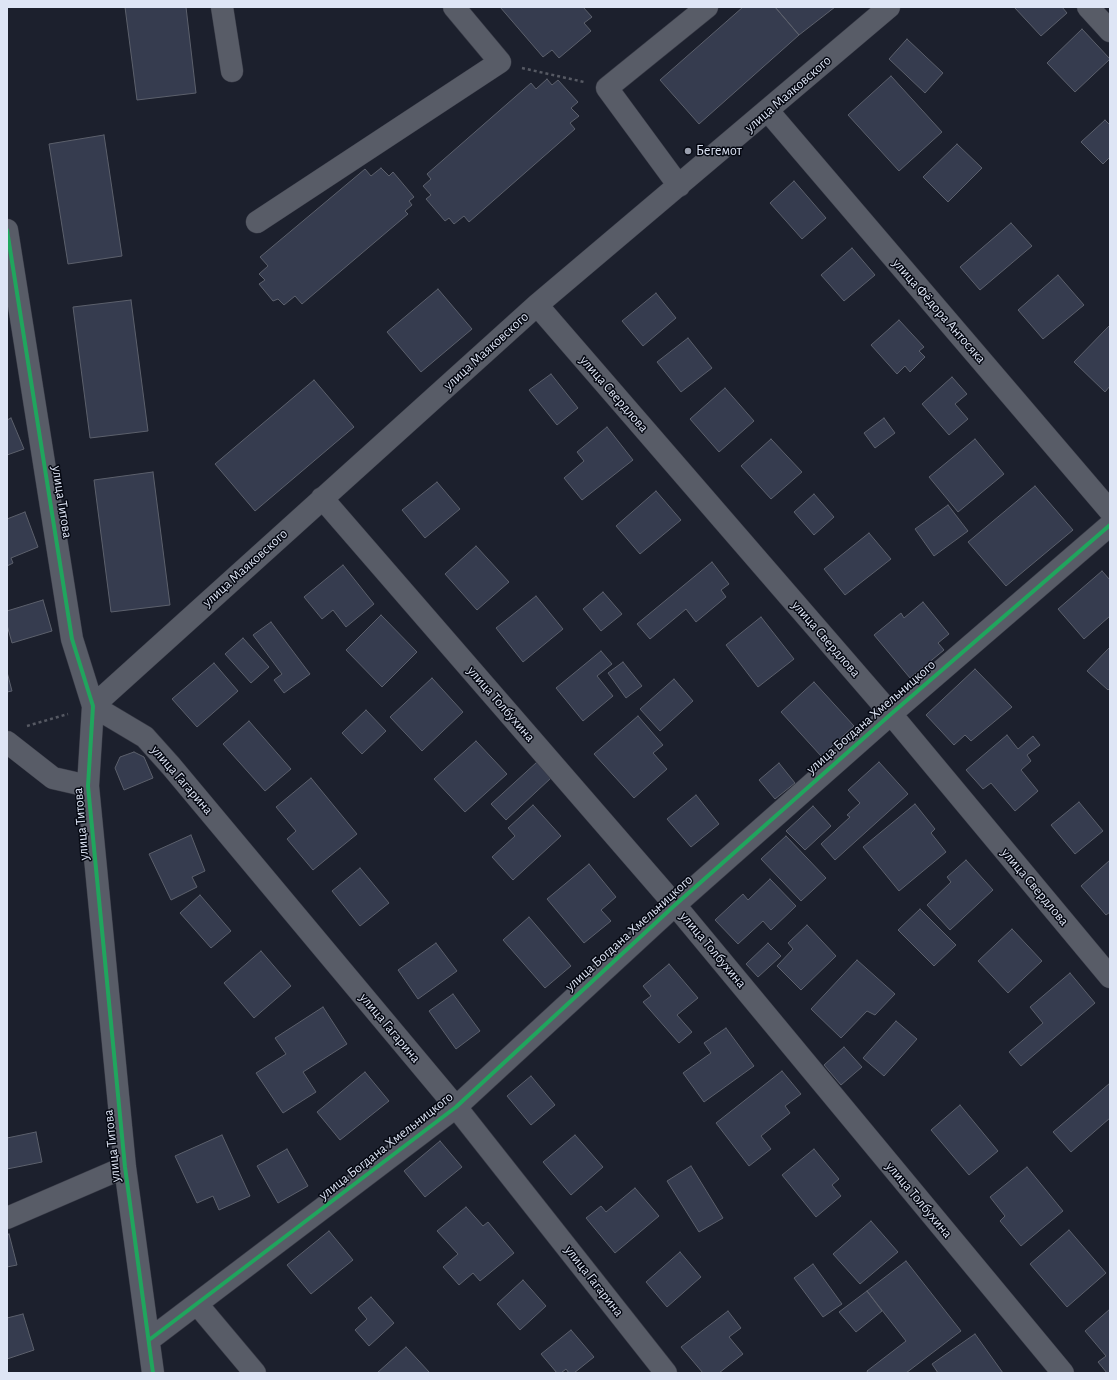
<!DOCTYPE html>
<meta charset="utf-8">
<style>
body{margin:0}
#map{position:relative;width:1117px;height:1380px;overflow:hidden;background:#1c202d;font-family:"Alegreya Sans",sans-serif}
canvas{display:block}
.frame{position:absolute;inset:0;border:8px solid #dee5f5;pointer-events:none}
</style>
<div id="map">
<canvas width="1117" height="1380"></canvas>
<div class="frame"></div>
</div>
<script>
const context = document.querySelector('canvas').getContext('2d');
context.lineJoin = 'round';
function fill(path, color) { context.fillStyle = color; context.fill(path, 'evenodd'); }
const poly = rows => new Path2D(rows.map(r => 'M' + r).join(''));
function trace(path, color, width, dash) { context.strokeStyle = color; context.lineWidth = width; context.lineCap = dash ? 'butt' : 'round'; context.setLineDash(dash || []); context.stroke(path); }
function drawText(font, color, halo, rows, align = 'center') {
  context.font = font + ' "Alegreya Sans",sans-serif'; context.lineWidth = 3; context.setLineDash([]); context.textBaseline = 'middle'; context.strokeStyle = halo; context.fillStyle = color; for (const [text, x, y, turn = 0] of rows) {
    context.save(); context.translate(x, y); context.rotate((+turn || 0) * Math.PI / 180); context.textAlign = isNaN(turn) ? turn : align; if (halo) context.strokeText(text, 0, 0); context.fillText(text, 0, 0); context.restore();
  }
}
const building = poly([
 [125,7,186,7,196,93,137,100,125,7],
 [500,7,583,7,592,17,584,23,591,31,559,58,552,50,543,57,500,7],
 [743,7,775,7,799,35,699,124,660,80,743,7],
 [775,7,835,7,799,35,775,7],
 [1014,7,1062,7,1067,13,1041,36,1014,7],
 [1082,29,1110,59,1075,92,1047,63,1082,29],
 [907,39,943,73,925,93,889,59,907,39],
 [891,76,942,132,899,171,848,115,891,76],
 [547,79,552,85,558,80,578,102,571,108,579,116,570,123,575,129,469,222,464,216,454,224,449,218,445,221,426,199,431,195,423,186,431,179,427,174,531,83,536,89,547,79],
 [1105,120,1110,125,1110,157,1103,164,1081,142,1105,120],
 [104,135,122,256,68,264,49,144,104,135],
 [957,144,982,168,948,202,923,177,957,144],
 [381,168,389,176,393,172,414,197,409,201,412,205,405,211,408,214,302,304,295,296,284,305,278,299,273,301,259,284,265,280,259,274,268,266,260,257,365,169,371,176,381,168],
 [794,181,826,218,802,239,770,203,794,181],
 [1011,223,1032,246,980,290,960,267,1011,223],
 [852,248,875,275,844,301,821,275,852,248],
 [1058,275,1084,305,1043,339,1018,310,1058,275],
 [438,289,472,329,421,372,387,332,438,289],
 [656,293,676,318,643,346,622,321,656,293],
 [131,300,148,431,90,438,73,307,131,300],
 [899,320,924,347,919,351,925,357,910,372,905,366,897,374,871,345,899,320],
 [1110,325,1110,386,1105,392,1074,362,1110,325],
 [688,338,712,368,681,392,657,362,688,338],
 [551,374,578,408,557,425,529,390,551,374],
 [952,377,967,394,955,404,968,419,949,435,922,404,952,377],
 [314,380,354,427,255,511,215,464,314,380],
 [725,388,754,421,719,452,690,419,725,388],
 [11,418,24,449,7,455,7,420,11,418],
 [884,418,895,433,875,448,864,433,884,418],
 [607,427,633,460,582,500,564,478,584,461,577,452,607,427],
 [771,439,802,472,771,499,741,466,771,439],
 [975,439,1004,474,958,512,929,477,975,439],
 [153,472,170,605,111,612,94,480,153,472],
 [437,482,460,509,425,538,402,510,437,482],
 [1035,486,1073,530,1006,586,968,542,1035,486],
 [656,491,681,520,640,554,616,526,656,491],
 [814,494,834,517,814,535,794,512,814,494],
 [948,505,968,531,934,556,915,529,948,505],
 [25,512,38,547,11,558,13,563,7,566,7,519,25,512],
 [869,533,891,559,845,595,824,569,869,533],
 [476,546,509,582,477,610,445,574,476,546],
 [712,562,729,584,721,590,726,597,696,622,686,609,650,639,637,624,712,562],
 [343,565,374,604,346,627,333,610,322,619,304,597,343,565],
 [1102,571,1110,580,1110,616,1084,639,1058,609,1102,571],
 [603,592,622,614,601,631,583,609,603,592],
 [536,596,563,629,523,662,496,628,536,596],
 [43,600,52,631,12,643,7,625,7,611,43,600],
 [923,602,949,634,938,643,944,650,910,678,874,635,901,613,904,618,923,602],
 [381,615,417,652,382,687,346,650,381,615],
 [761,617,794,659,758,687,726,645,761,617],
 [271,622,310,674,284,693,274,680,282,674,253,635,271,622],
 [243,638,269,667,251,683,225,654,243,638],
 [1110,647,1110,688,1108,690,1087,671,1110,647],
 [601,651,612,664,597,676,613,696,583,721,556,688,601,651],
 [623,662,642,686,626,698,608,673,623,662],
 [214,663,238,691,197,727,172,699,214,663],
 [975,669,1012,707,971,741,965,735,954,745,926,715,975,669],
 [7,672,12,691,7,692,7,672],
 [432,678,463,712,422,751,390,717,432,678],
 [674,679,693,701,660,731,640,709,674,679],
 [814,682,854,726,821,756,781,712,814,682],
 [366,710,386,731,362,754,342,733,366,710],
 [638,716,663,745,653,753,667,769,634,798,594,754,638,716],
 [249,721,291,769,265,791,223,744,249,721],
 [1007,735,1018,749,1033,736,1040,745,1027,755,1031,761,1021,770,1038,791,1015,811,991,783,983,789,966,770,1007,735],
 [476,741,507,774,465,812,434,779,476,741],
 [134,752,144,757,153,778,124,790,115,768,120,757,134,752],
 [537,762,551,778,506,820,491,804,537,762],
 [879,762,908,794,835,860,821,844,850,817,847,815,860,803,848,790,879,762],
 [779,763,795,783,775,799,759,780,779,763],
 [311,778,357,834,313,870,287,839,296,831,276,807,311,778],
 [696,795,719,824,691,847,667,819,696,795],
 [1079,802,1103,831,1075,854,1051,825,1079,802],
 [915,804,935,829,931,833,946,852,899,891,863,847,915,804],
 [533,805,561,836,513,880,492,857,515,836,508,828,533,805],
 [813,806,831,826,805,850,786,831,813,806],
 [191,835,205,871,192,877,197,887,171,900,149,854,191,835],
 [786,836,826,878,801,901,761,859,786,836],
 [966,860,993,890,950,930,927,905,951,882,947,877,966,860],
 [1110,860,1110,912,1106,915,1081,886,1110,860],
 [589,864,616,897,601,910,611,921,584,943,547,899,589,864],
 [360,868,389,903,360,926,332,891,360,868],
 [770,879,796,906,771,930,763,921,738,944,715,920,743,894,748,900,770,879],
 [200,895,231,931,211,948,180,913,200,895],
 [920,909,956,945,934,966,898,930,920,909],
 [529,917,571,966,545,988,503,940,529,917],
 [807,925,836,956,801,990,777,966,793,949,788,943,807,925],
 [1012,929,1042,961,1008,993,978,961,1012,929],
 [436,943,457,971,418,999,398,970,436,943],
 [768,943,781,956,758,977,746,964,768,943],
 [261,951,291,986,254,1018,224,983,261,951],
 [857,960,895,994,875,1015,867,1011,841,1038,811,1009,857,960],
 [669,964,698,998,677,1015,692,1032,679,1043,643,1002,651,996,643,986,669,964],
 [1070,973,1095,1003,1021,1066,1009,1052,1043,1023,1030,1007,1070,973],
 [453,994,480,1031,456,1049,429,1011,453,994],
 [323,1007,347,1044,303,1072,316,1092,283,1113,256,1073,286,1054,275,1038,323,1007],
 [896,1021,917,1039,884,1076,863,1058,896,1021],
 [726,1028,754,1066,704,1102,683,1073,711,1053,704,1043,726,1028],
 [844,1047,862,1067,841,1085,824,1065,844,1047],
 [782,1071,801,1094,785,1106,790,1113,761,1136,771,1149,749,1166,716,1123,782,1071],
 [365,1072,389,1101,340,1140,317,1112,365,1072],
 [531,1076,555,1105,531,1125,507,1096,531,1076],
 [1110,1083,1110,1118,1071,1152,1053,1132,1110,1083],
 [960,1105,998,1151,969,1175,931,1130,960,1105],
 [36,1132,42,1162,7,1169,7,1138,36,1132],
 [222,1135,250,1196,219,1210,213,1196,197,1203,175,1156,222,1135],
 [575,1135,603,1167,571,1195,543,1162,575,1135],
 [440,1141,462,1167,425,1197,404,1171,440,1141],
 [287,1149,308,1186,278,1203,257,1166,287,1149],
 [814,1149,839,1179,832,1185,841,1196,816,1217,782,1175,814,1149],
 [691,1166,723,1218,699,1232,667,1181,691,1166],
 [1027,1167,1063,1211,1021,1246,1000,1221,1005,1216,990,1197,1027,1167],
 [635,1188,659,1216,615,1253,586,1218,601,1206,606,1212,635,1188],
 [466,1207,483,1226,488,1222,514,1253,480,1281,473,1273,459,1285,443,1267,458,1254,437,1231,466,1207],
 [871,1221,898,1252,860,1284,833,1254,871,1221],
 [1069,1230,1106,1273,1067,1307,1030,1264,1069,1230],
 [329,1231,353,1260,311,1294,287,1265,329,1231],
 [9,1234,17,1265,7,1267,7,1235,9,1234],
 [680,1252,701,1277,667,1307,646,1282,680,1252],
 [906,1261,961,1331,906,1373,868,1373,867,1371,906,1341,867,1291,906,1261],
 [813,1264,842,1304,823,1317,794,1278,813,1264],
 [523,1280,546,1306,520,1330,497,1304,523,1280],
 [867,1291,882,1311,856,1332,839,1312,867,1291],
 [371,1297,394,1323,369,1346,355,1330,367,1319,358,1308,371,1297],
 [1110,1309,1110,1373,1107,1373,1098,1362,1106,1356,1085,1331,1110,1309],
 [728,1311,741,1328,729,1337,743,1354,719,1373,703,1373,681,1347,728,1311],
 [23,1314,34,1350,7,1359,7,1318,23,1314],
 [571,1330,594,1357,574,1373,569,1373,566,1369,561,1373,557,1373,541,1354,571,1330],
 [975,1334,1003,1373,938,1373,932,1364,975,1334],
 [406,1347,430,1373,377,1373,406,1347]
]);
fill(building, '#363c4f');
trace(building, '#5c606c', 1);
const minor = poly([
 [222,7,232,71],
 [1088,7,1110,31],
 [768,111,1110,511],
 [679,186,607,88,707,7],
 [257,222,500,62,454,7],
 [7,230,72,639,93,706,88,786,125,1167,153,1373],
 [537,305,891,714,1110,977],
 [322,498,675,905,1063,1373],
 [93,706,537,305,889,7],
 [93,706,145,737,171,766,456,1107,666,1373],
 [7,742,53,778,88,786],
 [7,1218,125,1167],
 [197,1304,255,1373],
 [149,1340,456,1107,675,905,891,714,1110,525]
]);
trace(minor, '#383a46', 23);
trace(poly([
 [522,68,584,82],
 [27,726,68,714]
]), '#565963', 2.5, [3, 3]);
trace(minor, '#585c67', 22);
trace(poly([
 [7,230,72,639,93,706,88,786,125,1167,153,1373],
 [149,1340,456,1107,675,905,891,714,1110,525]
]), '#20a55d', 4);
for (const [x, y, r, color] of [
 [688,151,4,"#9aa0af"]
]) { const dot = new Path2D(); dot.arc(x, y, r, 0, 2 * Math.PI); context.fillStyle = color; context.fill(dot); trace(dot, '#050812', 1.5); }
drawText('14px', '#dee5f5', '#050812', [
 ["улица Маяковского",788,94,-41],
 ["улица Фёдора Антосяка",939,311,49],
 ["улица Маяковского",486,351,-42],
 ["улица Свердлова",614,394,49],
 ["улица Титова",62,502,81],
 ["улица Маяковского",245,568,-42],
 ["улица Свердлова",826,639,49],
 ["улица Толбухина",501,704,49],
 ["улица Богдана Хмельницкого",871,717,-41],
 ["улица Гагарина",182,780,49],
 ["улица Титова",81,824,-95],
 ["улица Свердлова",1035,887,50],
 ["улица Богдана Хмельницкого",629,933,-42],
 ["улица Толбухина",713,950,50],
 ["улица Гагарина",390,1028,50],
 ["улица Титова",112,1146,-96],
 ["улица Богдана Хмельницкого",386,1146,-38],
 ["улица Толбухина",919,1200,50],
 ["улица Гагарина",594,1281,52]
]);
drawText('14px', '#dee5f5', '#050812', [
 ["Бегемот",696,151]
], 'left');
</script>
